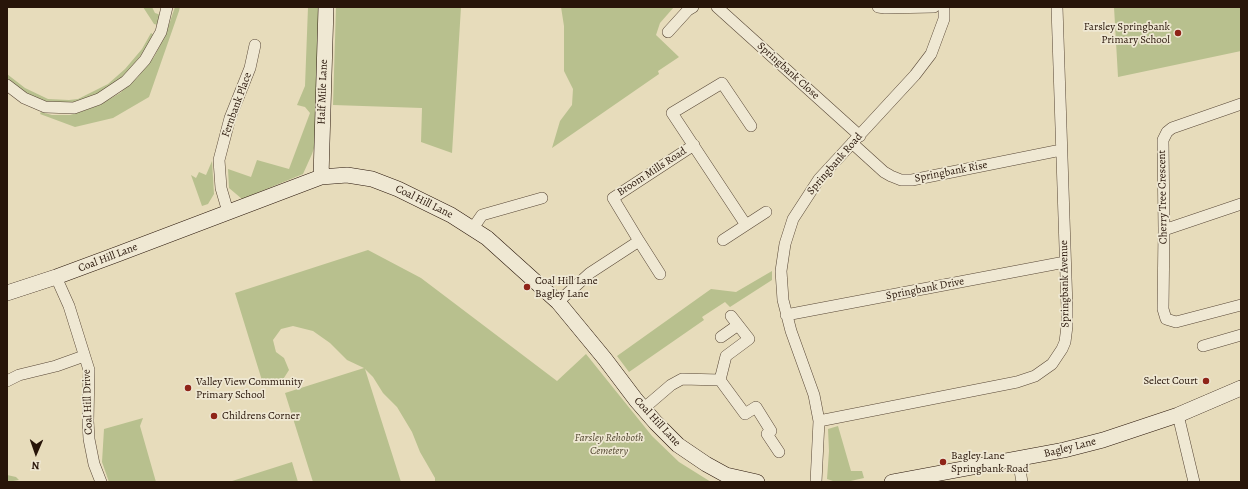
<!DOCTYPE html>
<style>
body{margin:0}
#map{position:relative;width:1248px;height:489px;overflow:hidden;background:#e7dcbb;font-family:Alegreya,serif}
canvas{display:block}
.frame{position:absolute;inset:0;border:8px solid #281509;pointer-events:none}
.north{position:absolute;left:16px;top:433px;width:40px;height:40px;-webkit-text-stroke:3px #efe8d3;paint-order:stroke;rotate:182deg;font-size:11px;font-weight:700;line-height:16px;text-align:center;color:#281509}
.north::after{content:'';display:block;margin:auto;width:14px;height:18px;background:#281509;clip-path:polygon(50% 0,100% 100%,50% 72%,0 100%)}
</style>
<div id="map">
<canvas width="1248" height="489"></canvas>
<div class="frame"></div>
<div class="north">N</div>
</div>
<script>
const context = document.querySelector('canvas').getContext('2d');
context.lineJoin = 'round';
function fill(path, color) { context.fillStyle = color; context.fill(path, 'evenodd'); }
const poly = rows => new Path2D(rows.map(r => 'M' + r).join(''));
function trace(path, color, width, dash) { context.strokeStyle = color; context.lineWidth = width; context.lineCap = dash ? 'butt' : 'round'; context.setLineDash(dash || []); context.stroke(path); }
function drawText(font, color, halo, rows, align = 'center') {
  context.font = font + ' Alegreya,serif'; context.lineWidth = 3.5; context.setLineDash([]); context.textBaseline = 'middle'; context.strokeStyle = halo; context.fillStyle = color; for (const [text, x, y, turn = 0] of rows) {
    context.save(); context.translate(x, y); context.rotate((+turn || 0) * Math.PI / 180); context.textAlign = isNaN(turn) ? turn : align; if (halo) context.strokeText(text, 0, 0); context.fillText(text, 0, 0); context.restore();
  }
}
fill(poly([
 [143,7,152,7,155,13,161,15,158,25,154,24],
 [175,7,180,7,179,11,149,97,113,118,75,127,40,114,41,112,52,115,70,115,83,111,101,104,120,93,137,78,154,57,165,36],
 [308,7,321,7,317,109,314,148,312,154,303,174,242,199,229,188,228,169,251,177,257,160,289,169,310,113,305,107,297,105,305,86],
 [336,7,461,7,452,153,421,142,422,108,333,105],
 [561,7,674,7,660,23,656,35,679,57,658,71,659,74,552,148,560,121,572,105,573,89,564,71,564,26],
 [1114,7,1241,7,1241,51,1118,77],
 [151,33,154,35,145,50,134,64,121,78,96,95,85,100,67,103,53,103,41,101,30,97,13,85,7,79,7,74,25,88,48,99,69,100,78,99,108,84,125,69,142,49],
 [212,161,214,194,208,204,202,206,191,175,196,178,199,172,206,175],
 [368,250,421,278,557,381,586,354,652,436,679,462,711,482,435,482,435,478,420,452,412,432,397,407,383,393,373,377,365,369,401,482,313,482,285,393,364,368,347,360,330,343,313,331,293,326,281,329,273,340,276,352,284,358,289,370,282,381,264,387,235,293],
 [772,271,772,280,730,307,725,302,702,317,704,320,629,372,617,356,711,289,736,292],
 [143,418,140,426,156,482,109,482,102,462,104,429],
 [838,426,851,471,862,471,864,478,846,482,836,482,827,479,829,451,828,429],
 [292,462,298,482,229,482],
 [7,475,16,477,19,480,7,482]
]), '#b8c08e');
const street = poly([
 [717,7,860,136],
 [878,7,885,8,934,7],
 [668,32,688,10,693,7],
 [7,85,24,98,45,107,74,108,99,99,126,81,145,60,161,32,167,7],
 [1241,104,1172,128,1167,132,1163,140,1164,230,1163,309,1166,319,1176,322,1241,305],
 [751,126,722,83,672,113,746,225,766,212],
 [852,143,884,172,891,176,901,180,912,180,1061,150],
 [228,212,221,188,219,160,230,118,250,68,255,45],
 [473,228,482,215,542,198],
 [1164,230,1241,204],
 [723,240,746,225],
 [639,241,660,274],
 [56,277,69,306,89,370,88,421,89,439,94,464,101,482],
 [558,302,590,273,639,241,613,198,694,145],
 [786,315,1065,262],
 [721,337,738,325],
 [1203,346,1241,335],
 [720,380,726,356,749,339,731,316],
 [7,381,19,375,56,366,84,356],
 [643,409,671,385,682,379,720,380,745,414,756,407,771,431,767,434,779,452],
 [1178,415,1194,482],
 [819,421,1017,382,1035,376,1052,364,1062,349,1065,342,1067,326,1067,308,1057,7],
 [1018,459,1022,482],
 [816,482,819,421,814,395,791,331,783,300,781,271,785,244,793,219,819,179,915,75,931,54,944,19,944,7]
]);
const secondary = poly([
 [321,177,326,7],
 [7,293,56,277,118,254,321,177,347,175,372,179,398,189,451,215,487,238,558,302,605,359,636,400,656,423,678,445,706,464,726,475,757,482],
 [892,482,1064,450,1103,440,1178,415,1241,388]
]);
trace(street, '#584736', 12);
trace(secondary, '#281509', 16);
trace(street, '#efe8d3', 11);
trace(secondary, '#efe8d3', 15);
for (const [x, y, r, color] of [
 [1178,33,4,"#8f2418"],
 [527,287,4,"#8f2418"],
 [1206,381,4,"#8f2418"],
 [188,388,4,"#8f2418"],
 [214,416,4,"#8f2418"],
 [943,462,4,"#8f2418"]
]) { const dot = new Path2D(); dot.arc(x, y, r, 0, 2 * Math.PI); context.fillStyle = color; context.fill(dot); trace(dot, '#efe8d3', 1.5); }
drawText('11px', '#281509', '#efe8d3', [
 ["Farsley Springbank",1170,27,"right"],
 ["Primary School",1170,40,"right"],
 ["Coal Hill Lane",535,281],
 ["Bagley Lane",535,294],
 ["Select Court",1198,381,"right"],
 ["Valley View Community",196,382],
 ["Primary School",196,395],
 ["Childrens Corner",222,416],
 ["Bagley Lane",951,456],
 ["Springbank Road",951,469]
], 'left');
drawText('11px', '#281509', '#efe8d3', [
 ["Springbank Close",788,71,42],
 ["Half Mile Lane",323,92,-88],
 ["Fernbank Place",237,105,-70],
 ["Springbank Road",835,164,-49],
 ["Broom Mills Road",652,172,-33],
 ["Springbank Rise",951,172,-11],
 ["Cherry Tree Crescent",1163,197,-91],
 ["Coal Hill Lane",424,202,26],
 ["Coal Hill Lane",108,258,-21],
 ["Springbank Avenue",1065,284,-91],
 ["Springbank Drive",925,289,-11],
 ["Coal Hill Drive",88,402,-92],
 ["Coal Hill Lane",657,422,47],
 ["Bagley Lane",1070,448,-14]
]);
drawText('italic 11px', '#534831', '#efe8d3', [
 ["Farsley Rehoboth",609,438],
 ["Cemetery",609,451]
]);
</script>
